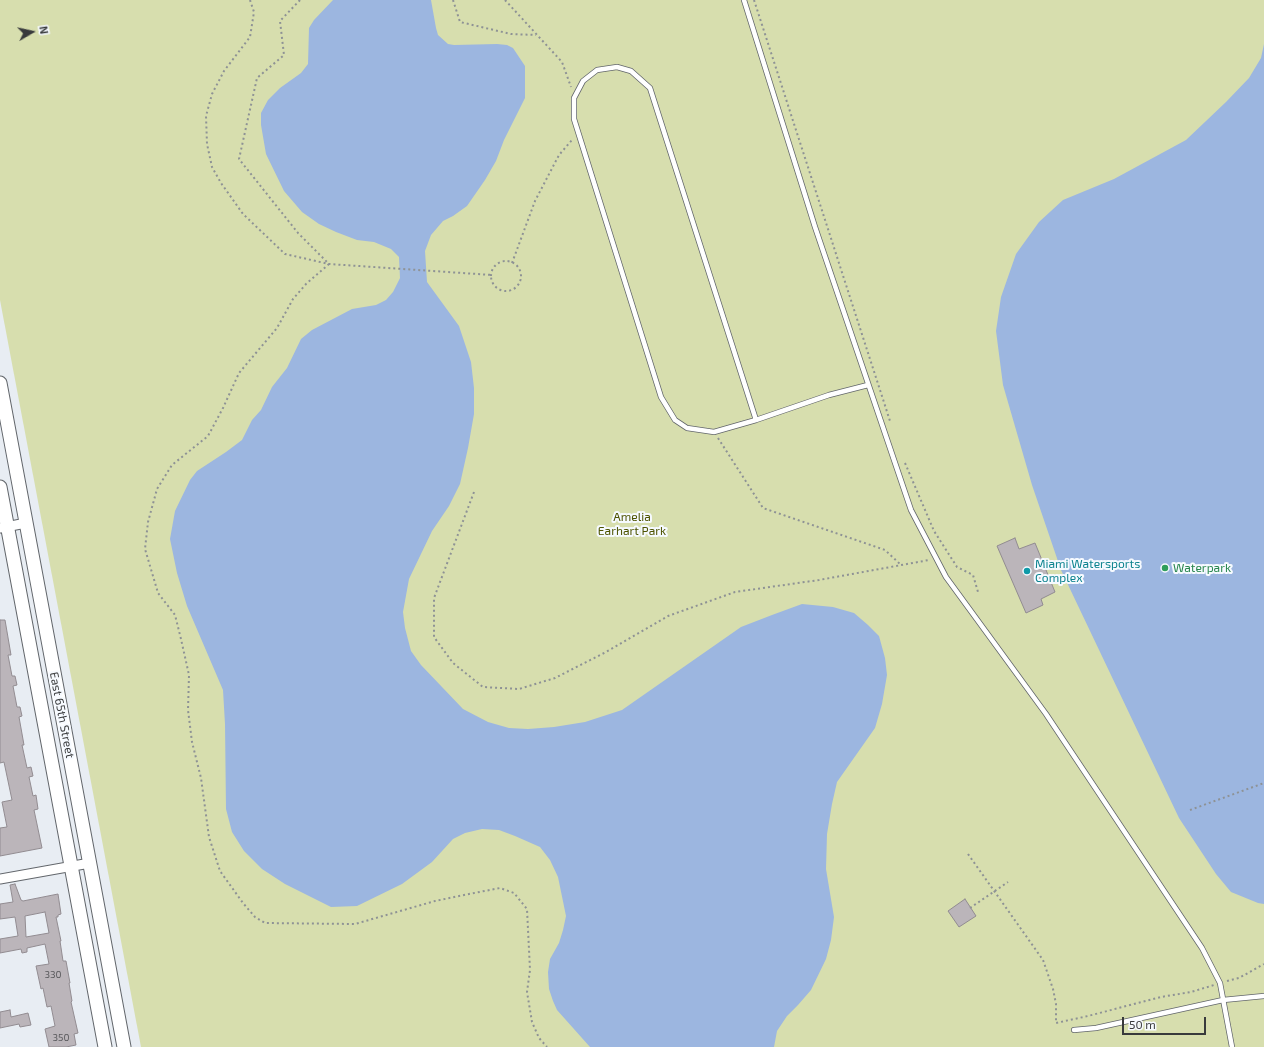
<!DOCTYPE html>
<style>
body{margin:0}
#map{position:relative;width:1264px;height:1047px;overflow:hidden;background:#e8edf3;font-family:"Exo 2",sans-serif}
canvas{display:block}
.north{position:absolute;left:12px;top:12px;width:40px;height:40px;-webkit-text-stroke:3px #f6faff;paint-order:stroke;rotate:81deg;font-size:11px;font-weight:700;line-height:16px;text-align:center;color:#383a3c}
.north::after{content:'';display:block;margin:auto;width:14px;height:18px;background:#383a3c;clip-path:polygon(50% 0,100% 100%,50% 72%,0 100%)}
.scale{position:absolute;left:1122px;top:1017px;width:84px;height:18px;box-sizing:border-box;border:2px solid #383a3c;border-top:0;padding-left:5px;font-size:12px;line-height:14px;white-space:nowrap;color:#383a3c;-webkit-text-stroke:3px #f6faff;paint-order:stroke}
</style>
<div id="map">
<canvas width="1264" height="1047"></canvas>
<div class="north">N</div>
<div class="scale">50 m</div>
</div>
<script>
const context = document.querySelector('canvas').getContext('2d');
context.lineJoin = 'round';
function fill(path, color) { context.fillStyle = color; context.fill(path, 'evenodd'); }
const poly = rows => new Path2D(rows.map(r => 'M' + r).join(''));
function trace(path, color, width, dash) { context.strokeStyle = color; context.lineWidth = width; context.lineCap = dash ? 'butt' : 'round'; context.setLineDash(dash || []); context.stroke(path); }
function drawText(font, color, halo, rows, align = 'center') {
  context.font = font + ' "Exo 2",sans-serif'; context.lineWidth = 4; context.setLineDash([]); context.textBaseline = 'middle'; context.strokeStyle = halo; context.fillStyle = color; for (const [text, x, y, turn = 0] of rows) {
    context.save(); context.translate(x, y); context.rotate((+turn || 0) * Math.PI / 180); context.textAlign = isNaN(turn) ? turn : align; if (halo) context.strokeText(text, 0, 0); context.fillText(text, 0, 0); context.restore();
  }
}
fill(poly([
 [0,0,1264,0,1264,1047,141,1047,0,300]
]), '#d7deae');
fill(poly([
 [333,0,431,0,436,28,438,35,448,44,454,45,497,44,507,45,513,48,525,66,525,98,504,140,496,161,485,180,467,206,453,216,443,221,431,235,425,251,427,282,459,326,471,362,474,388,474,414,468,448,460,484,449,506,432,531,409,579,403,612,405,628,411,651,421,665,463,709,488,722,509,728,528,729,554,727,585,722,622,710,741,627,772,615,802,604,833,607,854,613,868,625,879,636,885,658,887,675,882,704,875,728,837,782,832,804,827,834,826,869,834,917,831,940,826,959,811,990,798,1005,787,1016,777,1031,774,1047,590,1047,557,1010,553,1001,549,989,548,972,550,959,559,943,563,930,566,916,558,877,550,860,540,847,515,836,499,830,482,829,465,833,453,839,432,862,402,884,357,906,331,907,285,884,262,869,244,851,232,832,226,809,225,724,223,690,187,606,177,573,170,539,175,511,190,480,197,471,226,452,242,440,252,420,261,410,272,387,287,368,301,339,312,330,352,309,376,305,386,300,393,292,400,278,399,257,391,249,374,242,357,240,336,232,319,224,302,212,284,191,266,154,261,125,261,113,268,100,280,88,301,73,308,64,309,28,314,20],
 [1264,44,1264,904,1258,903,1231,892,1216,874,1179,818,1061,570,1032,485,1003,385,996,331,1001,297,1016,254,1039,222,1063,200,1114,179,1186,140,1226,102,1249,78,1261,58]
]), '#9cb6e0');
const building = poly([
 [1015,538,1019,549,1035,543,1055,592,1041,599,1043,605,1026,613,997,546,1015,538],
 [0,620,5,620,11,655,8,655,12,676,15,676,17,685,13,686,17,707,20,707,22,716,19,717,24,745,22,745,27,768,31,767,33,776,29,777,33,796,36,795,38,809,34,810,42,848,0,856,0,828,7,827,2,802,12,800,4,762,0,763,0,620],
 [15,884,21,900,23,901,58,894,61,914,58,915,58,917,56,917,61,941,60,941,63,961,66,961,70,983,69,983,72,1001,71,1002,78,1033,74,1034,76,1045,66,1047,49,1047,45,1029,55,1026,51,1006,47,1007,43,988,41,989,36,966,49,964,45,944,27,948,27,952,22,953,21,949,0,953,0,939,18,936,15,917,0,919,0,904,13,902,10,885,15,884],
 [45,912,49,933,26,937,25,916,45,912],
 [965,899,976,916,959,927,948,911,965,899],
 [10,1010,11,1017,28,1013,31,1025,20,1027,19,1024,0,1028,0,1012,10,1010]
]);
fill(building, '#bbb5ba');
trace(building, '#928c91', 1);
const service = poly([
 [744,0,815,227,911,510,946,577,1046,714,1202,948,1220,983,1232,1047],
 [756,420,714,432,687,428,675,420,661,397,574,119,574,98,583,81,597,70,617,67,631,71,650,88,756,420,829,395,868,385],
 [1074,1030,1096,1028,1223,1000,1264,996]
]);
const minor = poly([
 [0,528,26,523],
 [0,879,90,863]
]);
const secondary = poly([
 [0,383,124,1047],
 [0,487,105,1047]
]);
trace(service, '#62666b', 6);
trace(minor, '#62666b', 11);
trace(secondary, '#62666b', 15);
trace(poly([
 [250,0,254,12,250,37,224,71,212,94,206,116,207,144,212,167,221,183,243,214,285,254,329,264,492,275],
 [300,0,280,21,284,55,257,78,239,159,298,233,329,264,306,284,293,299,277,328,239,373,223,408,208,436,172,465,157,489,148,522,145,549,158,593,175,615,181,639,189,675,188,710,192,742,201,778,209,837,220,871,243,903,255,917,265,923,355,924,435,901,469,894,500,888,514,893,527,909,530,970,527,992,532,1022,539,1038,547,1047],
 [453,0,460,22,511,34,536,35],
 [505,0,562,62,571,87],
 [754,0,890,421],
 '491 276a15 15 0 1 1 30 0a15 15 0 1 1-30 0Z',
 [512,263,535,201,559,155,572,140],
 [718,438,763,508,885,550,900,564],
 [905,463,934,531,957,567,973,575,978,592],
 [474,492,434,598,434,637,453,663,483,687,519,689,555,678,606,652,668,616,735,592,819,580,929,560],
 [1190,810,1264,783],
 [968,854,1043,960,1053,989,1056,1004,1056,1023,1088,1016,1161,997,1191,992,1214,985],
 [970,908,1008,882],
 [1227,981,1239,978,1264,964]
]), '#8e9295', 2, [2, 3]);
trace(service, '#fff', 4.5);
trace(minor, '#fff', 9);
trace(secondary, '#fff', 13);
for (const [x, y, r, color] of [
 [1165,568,4,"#2e9e5b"],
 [1027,571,4,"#0f9aa8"]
]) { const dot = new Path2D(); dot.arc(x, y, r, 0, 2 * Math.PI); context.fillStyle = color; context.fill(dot); trace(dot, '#f6faff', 1.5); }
drawText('10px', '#59595c', null, [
 ["330",53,975],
 ["350",61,1038]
]);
drawText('12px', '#4d5300', '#f6faff', [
 ["Amelia",632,517],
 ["Earhart Park",632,531]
]);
drawText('12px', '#0d838f', '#f6faff', [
 ["Miami Watersports",1035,564],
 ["Complex",1035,578]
], 'left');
drawText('12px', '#27864d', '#f6faff', [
 ["Waterpark",1173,568]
], 'left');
drawText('12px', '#383a3c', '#f6faff', [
 ["East 65th Street",62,715,79]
]);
</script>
